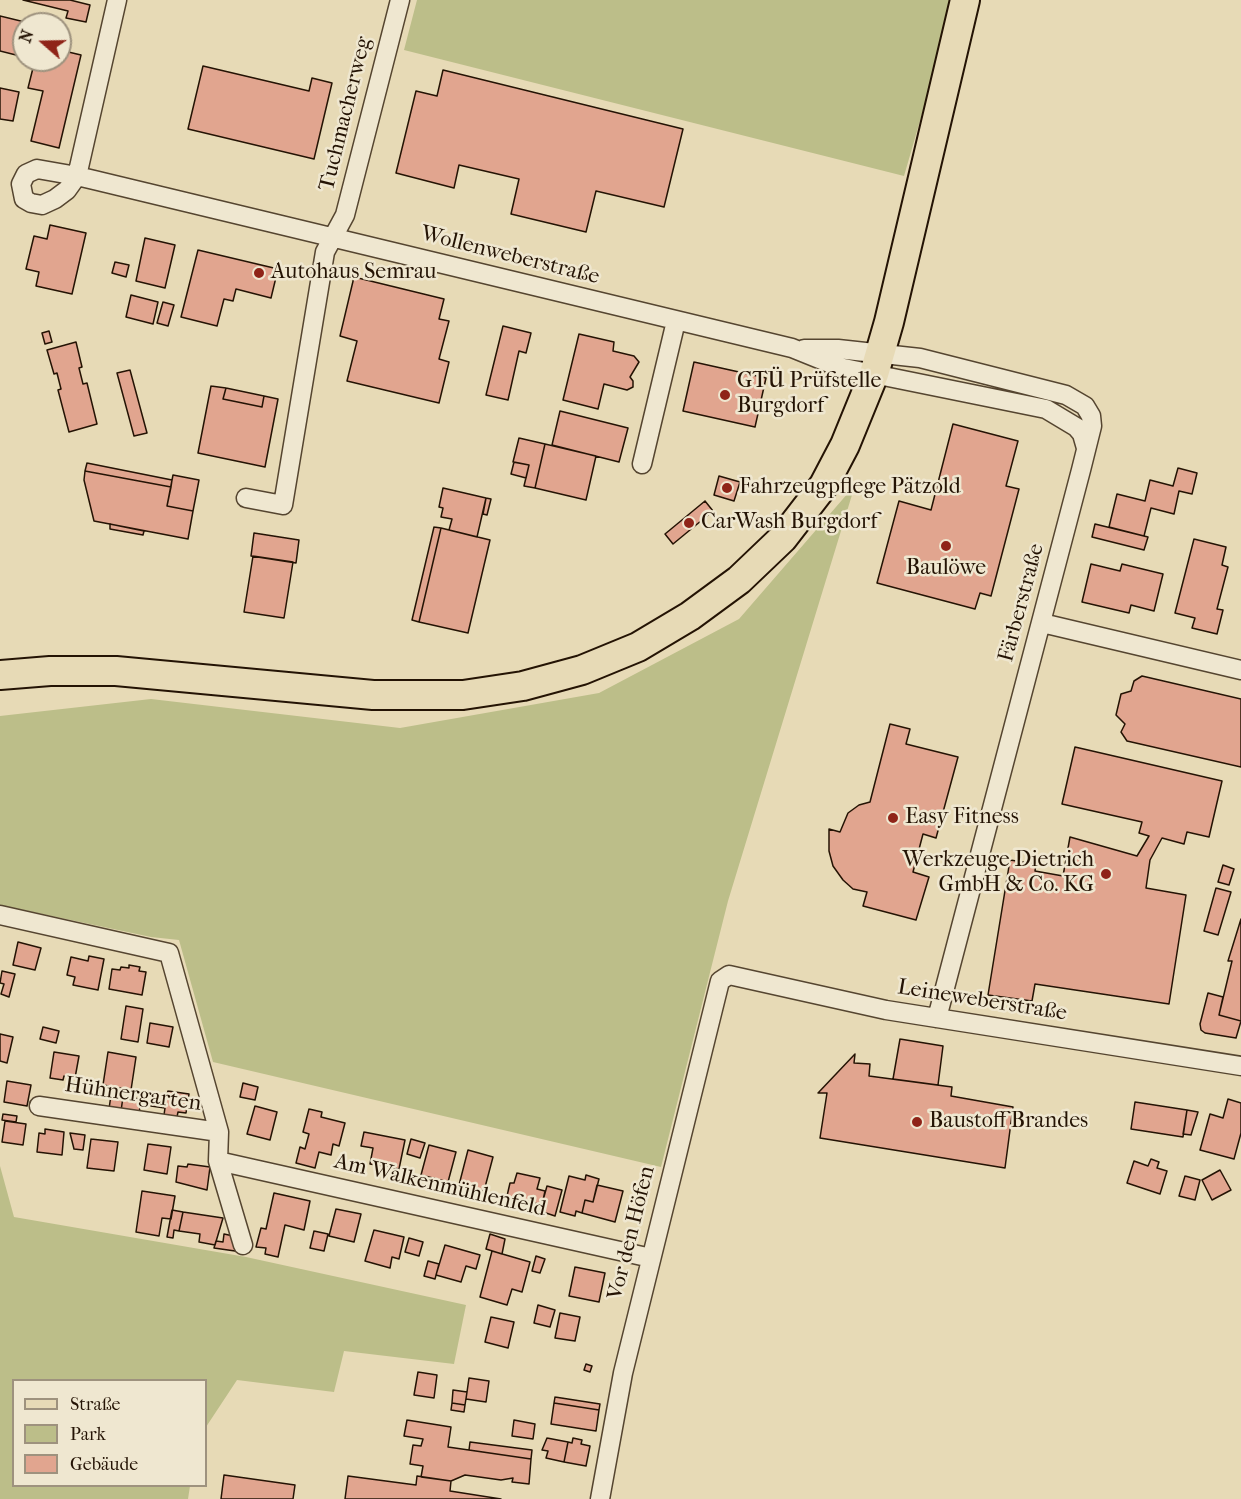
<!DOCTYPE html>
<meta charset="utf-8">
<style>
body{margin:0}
#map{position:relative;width:1241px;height:1499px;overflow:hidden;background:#e7dab6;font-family:"IM FELL French Canon",serif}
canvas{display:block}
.legend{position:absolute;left:12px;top:1379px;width:195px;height:108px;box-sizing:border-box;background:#efe7d0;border:2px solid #9e927e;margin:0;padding:8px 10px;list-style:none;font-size:18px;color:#241304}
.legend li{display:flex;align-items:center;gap:12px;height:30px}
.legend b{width:30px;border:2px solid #9e927e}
.north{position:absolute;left:12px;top:12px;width:60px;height:60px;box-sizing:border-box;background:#efe7d0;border:2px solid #9e927e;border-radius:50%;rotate:290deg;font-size:16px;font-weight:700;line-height:24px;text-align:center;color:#241304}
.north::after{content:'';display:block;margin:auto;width:21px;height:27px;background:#8f2418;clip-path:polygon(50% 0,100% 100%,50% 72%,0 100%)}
</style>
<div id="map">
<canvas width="1241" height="1499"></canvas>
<ul class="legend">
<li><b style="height:8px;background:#e7dab6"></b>Straße</li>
<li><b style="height:16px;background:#bcbe89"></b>Park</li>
<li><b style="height:16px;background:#e1a58f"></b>Gebäude</li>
</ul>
<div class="north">N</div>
</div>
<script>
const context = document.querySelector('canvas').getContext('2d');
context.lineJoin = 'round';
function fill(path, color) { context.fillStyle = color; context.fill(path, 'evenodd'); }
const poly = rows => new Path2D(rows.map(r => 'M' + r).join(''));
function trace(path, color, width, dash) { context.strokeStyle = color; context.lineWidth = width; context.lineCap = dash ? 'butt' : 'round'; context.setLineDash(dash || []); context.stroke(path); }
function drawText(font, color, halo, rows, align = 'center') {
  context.font = font + ' "IM FELL French Canon",serif'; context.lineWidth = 5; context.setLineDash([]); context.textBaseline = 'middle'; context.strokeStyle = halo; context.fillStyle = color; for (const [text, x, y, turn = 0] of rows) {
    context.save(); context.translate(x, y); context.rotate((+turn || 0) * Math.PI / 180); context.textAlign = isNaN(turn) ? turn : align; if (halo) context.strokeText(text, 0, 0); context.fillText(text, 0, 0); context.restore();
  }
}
fill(poly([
 [417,0,955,0,904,176,404,50],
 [855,485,728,901,661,1167,213,1062,179,940,151,937,0,905,0,716,151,699,400,728,599,693,739,619],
 [0,1166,14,1217,246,1257,466,1305,454,1364,344,1351,334,1392,237,1380,206,1427,206,1380,14,1380,14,1486,190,1486,188,1499,0,1499]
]), '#bcbe89');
const building = poly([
 [23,0,70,0,90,5,86,22,66,18,68,11,23,0],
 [0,16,33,24,24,24,24,57,0,51,0,16],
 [60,50,81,55,59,148,31,141,43,91,28,88,35,60,60,60,60,50],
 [203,66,309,91,312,78,332,83,314,159,188,129,203,66],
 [443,70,683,129,664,207,596,191,586,232,511,214,519,179,459,165,454,188,396,173,416,91,437,96,443,70],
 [0,88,19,92,13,121,0,119,0,88],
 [50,225,86,233,72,294,36,286,39,272,26,269,34,236,47,239,50,225],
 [145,238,175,245,165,288,136,281,145,238],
 [198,250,278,269,271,298,236,289,233,301,224,299,217,326,181,317,198,250],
 [115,262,129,265,126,277,112,273,115,262],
 [354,277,444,299,439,319,449,321,439,359,449,362,439,403,347,381,357,341,340,336,354,277],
 [131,295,158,302,153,324,126,317,131,295],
 [163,302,174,305,168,326,157,323,163,302],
 [503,326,531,333,526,353,519,351,508,400,486,395,503,326],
 [49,331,52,342,45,344,42,333,49,331],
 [579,334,614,342,613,351,634,356,639,362,630,377,633,381,633,387,627,390,604,384,598,409,563,400,579,334],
 [76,342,82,367,79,368,83,384,87,383,97,424,69,432,58,390,61,389,57,373,54,374,47,350,76,342],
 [694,362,766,378,755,427,683,411,694,362],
 [130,370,147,433,134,436,117,373,130,370],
 [211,386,226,388,223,399,262,407,264,396,278,399,265,467,198,453,211,386],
 [226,388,264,396,262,407,223,399,226,388],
 [560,411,628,428,619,462,552,445,560,411],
 [953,424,1018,441,1006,486,1019,489,991,596,980,593,975,609,877,583,899,501,931,510,953,424],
 [519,438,545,444,535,488,524,486,529,465,513,462,519,438],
 [545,444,596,456,586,500,535,488,545,444],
 [514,462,529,465,526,478,511,474,514,462],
 [87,463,172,480,171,487,85,471,87,463],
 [1178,468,1197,473,1192,494,1179,491,1174,514,1151,508,1144,536,1109,527,1117,494,1145,501,1150,480,1173,486,1178,468],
 [85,471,171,487,167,506,193,511,188,539,94,521,84,480,85,471],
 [173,475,199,480,193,511,167,506,173,475],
 [719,476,740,482,734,501,714,495,719,476],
 [443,488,486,498,477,537,449,530,452,519,441,517,443,508,439,507,443,488],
 [486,498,491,499,487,515,483,514,486,498],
 [705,501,713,511,673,544,665,534,705,501],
 [110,524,144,531,143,535,110,529,110,524],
 [1095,524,1148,537,1144,550,1092,537,1095,524],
 [434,527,441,528,419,622,412,620,434,527],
 [441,528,490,540,468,633,419,622,441,528],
 [254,533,299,540,296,563,251,556,254,533],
 [1194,539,1226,547,1222,565,1228,567,1217,609,1223,610,1217,634,1192,628,1195,618,1175,613,1194,539],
 [253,556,293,562,284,618,244,612,253,556],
 [1091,564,1120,571,1122,564,1163,574,1154,611,1131,605,1129,613,1082,602,1091,564],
 [1142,676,1241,699,1241,767,1127,741,1121,732,1125,724,1116,715,1121,694,1131,691,1134,681,1142,676],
 [890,724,910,729,906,744,958,757,936,838,923,834,913,872,929,877,916,920,863,906,867,892,853,889,843,880,833,866,829,851,829,829,840,832,848,813,859,805,870,802,890,724],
 [1075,747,1222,781,1209,837,1187,832,1184,844,1162,838,1150,860,1146,888,1186,895,1169,1004,1035,984,1032,1001,988,995,1010,860,1036,864,1035,871,1063,876,1070,837,1137,856,1149,836,1139,833,1142,822,1062,804,1075,747],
 [1223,865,1234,869,1229,885,1218,882,1223,865],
 [1216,888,1231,892,1218,935,1204,931,1216,888],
 [1241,919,1241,1021,1219,1015,1232,961,1228,961,1241,919],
 [18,942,41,948,35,970,13,965,18,942],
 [89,956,104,959,98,990,73,985,75,977,67,975,71,957,88,961,89,956],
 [129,965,140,967,139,971,146,972,142,995,109,989,112,969,120,970,121,967,129,968,129,965],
 [2,971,15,974,9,997,1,994,4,984,0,983,2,971],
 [1208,993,1223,997,1219,1015,1241,1021,1236,1038,1205,1033,1201,1030,1200,1024,1208,993],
 [126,1006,143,1009,138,1042,121,1039,126,1006],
 [150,1023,173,1027,169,1047,147,1043,150,1023],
 [43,1027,59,1031,56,1043,40,1039,43,1027],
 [0,1034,13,1037,7,1063,0,1061,0,1034],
 [900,1039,943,1046,938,1085,893,1079,900,1039],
 [54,1052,79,1056,75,1078,64,1076,63,1080,50,1078,54,1052],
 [108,1052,136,1057,131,1090,103,1085,108,1052],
 [855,1054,854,1063,870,1064,869,1076,952,1087,951,1096,1013,1107,1005,1168,820,1138,827,1093,818,1093,855,1054],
 [7,1081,31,1085,27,1106,4,1102,7,1081],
 [243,1083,258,1087,255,1100,240,1097,243,1083],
 [168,1091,189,1094,186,1113,178,1112,177,1117,164,1115,165,1108,151,1106,153,1095,166,1097,168,1091],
 [111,1095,123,1097,121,1111,109,1109,111,1095],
 [123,1097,141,1099,139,1114,121,1111,123,1097],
 [1228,1099,1241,1103,1241,1133,1234,1159,1200,1150,1210,1114,1223,1118,1228,1099],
 [1135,1102,1187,1110,1183,1137,1131,1129,1135,1102],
 [255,1106,277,1112,270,1140,247,1134,255,1106],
 [309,1109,322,1112,321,1117,345,1123,339,1146,333,1144,331,1155,319,1152,315,1168,296,1163,300,1147,305,1149,309,1134,303,1132,309,1109],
 [1187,1110,1198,1112,1191,1135,1183,1134,1187,1110],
 [3,1114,17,1116,16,1122,2,1120,3,1114],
 [5,1121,26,1124,23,1145,2,1142,5,1121],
 [45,1129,64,1132,62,1155,37,1152,39,1133,45,1134,45,1129],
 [364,1132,405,1140,399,1169,370,1164,373,1148,361,1146,364,1132],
 [70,1133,85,1135,83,1150,74,1149,70,1133],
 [91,1139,118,1142,114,1171,87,1168,91,1139],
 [411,1139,425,1143,420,1158,407,1154,411,1139],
 [148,1144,171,1147,167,1174,144,1170,148,1144],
 [429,1145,456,1152,448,1182,421,1175,429,1145],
 [468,1150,493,1157,484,1191,459,1185,468,1150],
 [1151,1159,1159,1162,1157,1168,1167,1171,1160,1194,1127,1183,1134,1161,1148,1166,1151,1159],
 [188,1164,210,1167,207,1190,176,1182,178,1166,187,1167,188,1164],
 [1220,1170,1231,1190,1212,1200,1202,1180,1220,1170],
 [517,1173,540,1178,537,1189,545,1191,542,1205,507,1196,510,1183,514,1183,517,1173],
 [586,1175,599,1179,593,1202,585,1200,582,1213,576,1211,575,1216,560,1212,569,1176,585,1180,586,1175],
 [1185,1176,1200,1180,1195,1200,1179,1196,1185,1176],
 [597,1185,623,1191,615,1222,582,1213,585,1200,593,1202,597,1185],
 [547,1186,562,1190,555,1216,540,1211,547,1186],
 [142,1191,175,1196,171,1219,162,1218,159,1236,136,1232,142,1191],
 [274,1193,310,1201,304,1230,285,1225,278,1257,265,1254,266,1248,256,1247,261,1228,266,1229,274,1193],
 [336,1209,361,1214,354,1242,329,1236,336,1209],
 [172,1210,183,1212,179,1231,174,1230,173,1238,167,1237,172,1210],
 [183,1212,223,1218,215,1245,199,1242,200,1234,179,1231,183,1212],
 [374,1230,404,1237,399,1259,392,1257,390,1268,365,1261,374,1230],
 [314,1231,328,1234,324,1251,310,1248,314,1231],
 [224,1234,238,1237,235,1251,214,1248,216,1241,223,1242,224,1234],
 [490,1234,505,1239,502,1254,486,1249,490,1234],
 [409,1238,423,1242,419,1256,405,1252,409,1238],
 [445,1245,480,1255,476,1269,466,1266,461,1282,436,1275,445,1245],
 [492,1251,530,1262,522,1292,512,1289,507,1305,480,1297,492,1251],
 [536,1256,545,1259,540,1273,532,1271,536,1256],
 [428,1261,439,1264,435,1279,424,1276,428,1261],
 [575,1267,605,1273,599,1302,569,1296,575,1267],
 [538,1305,555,1310,550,1327,534,1323,538,1305],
 [560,1313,580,1317,575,1341,555,1338,560,1313],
 [491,1317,514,1322,508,1348,485,1342,491,1317],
 [586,1364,592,1366,590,1372,584,1370,586,1364],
 [418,1372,437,1375,434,1398,414,1395,418,1372],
 [469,1378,489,1381,486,1402,466,1399,469,1378],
 [453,1390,467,1392,465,1405,452,1403,453,1390],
 [555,1397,600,1404,599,1410,554,1403,555,1397],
 [452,1403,465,1405,464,1412,451,1410,452,1403],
 [554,1403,599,1410,596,1431,551,1424,554,1403],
 [407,1420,451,1427,448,1447,531,1459,529,1484,512,1482,513,1478,501,1480,465,1475,451,1481,421,1477,423,1466,410,1464,413,1445,421,1446,423,1439,404,1436,407,1420],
 [514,1420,535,1424,533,1439,512,1436,514,1420],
 [547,1438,568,1442,564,1462,546,1458,548,1451,542,1450,547,1438],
 [573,1438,582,1440,581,1444,590,1446,586,1466,564,1462,568,1442,572,1443,573,1438],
 [470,1442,532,1450,531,1459,469,1450,470,1442],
 [224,1475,295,1485,293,1499,221,1499,224,1475],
 [348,1476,416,1485,417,1476,451,1481,450,1491,501,1499,345,1499,348,1476]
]);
fill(building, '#e1a58f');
trace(building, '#241304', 1.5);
const minor = poly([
 [117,0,77,176,67,190,55,199,42,205,31,203,24,199,21,184,26,174,37,169,77,176,94,180,792,348,839,367,1046,409,1076,427,1082,434,1086,448],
 [804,349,838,349,920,358,1066,395,1085,406,1091,416,1092,426,1081,470,937,1018],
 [642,464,676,321],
 [246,498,283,505,325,252,345,215,400,0],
 [1042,623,1241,670],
 [0,915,169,953,219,1132,218,1161,651,1258],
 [39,1106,219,1132],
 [218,1161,243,1245],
 [600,1499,623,1373,720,981,729,975,886,1010,1241,1066]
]);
const primary = poly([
 [0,675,50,671,116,671,373,695,463,695,523,686,582,670,638,647,690,616,739,580,783,538,824,485,845,445,874,374,889,322,965,0]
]);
trace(minor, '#554530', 21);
trace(primary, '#241304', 32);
trace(minor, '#efe7d0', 18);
trace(primary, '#e7dab6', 28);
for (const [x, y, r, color] of [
 [259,273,6,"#8f2418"],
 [725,395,6,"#8f2418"],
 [727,488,6,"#8f2418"],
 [689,523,6,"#8f2418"],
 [946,546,6,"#8f2418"],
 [893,818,6,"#8f2418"],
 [1106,874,6,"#8f2418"],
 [917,1122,6,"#8f2418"]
]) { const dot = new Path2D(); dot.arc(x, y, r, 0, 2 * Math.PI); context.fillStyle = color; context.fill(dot); trace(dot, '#efe7d0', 2); }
drawText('22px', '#241304', '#efe7d0', [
 ["Tuchmacherweg",346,114,-76],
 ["Wollenweberstraße",510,256,14],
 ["Färberstraße",1022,603,-75],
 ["Leineweberstraße",982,1001,9],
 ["Hühnergarten",133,1095,8],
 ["Am Walkenmühlenfeld",440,1186,13],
 ["Vor den Höfen",632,1233,-76]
]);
drawText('22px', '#241304', '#efe7d0', [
 ["Autohaus Semrau",271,273],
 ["GTÜ Prüfstelle",737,382],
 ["Burgdorf",737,407],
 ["Fahrzeugpflege Pätzold",739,488],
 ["CarWash Burgdorf",701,523],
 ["Baulöwe",946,569,"center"],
 ["Easy Fitness",905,818],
 ["Werkzeuge Dietrich",1094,861,"right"],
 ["GmbH & Co. KG",1094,886,"right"],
 ["Baustoff Brandes",929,1122]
], 'left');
</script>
